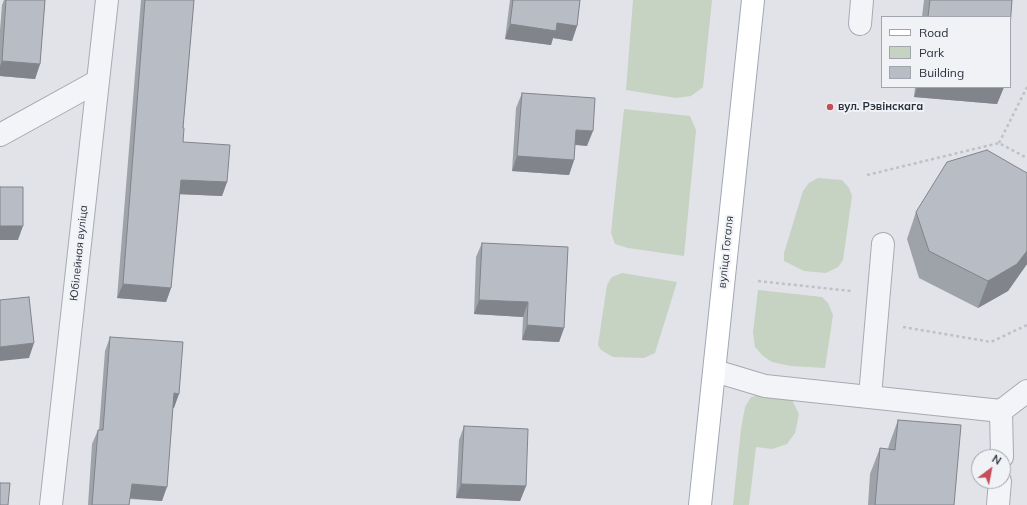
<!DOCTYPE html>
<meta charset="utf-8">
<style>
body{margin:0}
#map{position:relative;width:1027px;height:505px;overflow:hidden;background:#e1e3e8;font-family:Mulish,sans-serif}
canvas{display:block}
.legend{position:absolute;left:881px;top:16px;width:130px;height:72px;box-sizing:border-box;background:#f0f2f6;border:1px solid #a1a5ad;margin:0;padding:5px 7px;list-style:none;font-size:12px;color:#2a313f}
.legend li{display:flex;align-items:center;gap:8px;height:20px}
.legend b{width:20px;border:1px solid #a1a5ad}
.north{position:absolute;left:971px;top:449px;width:40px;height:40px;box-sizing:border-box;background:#f0f2f6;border:1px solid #a1a5ad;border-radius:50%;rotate:32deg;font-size:11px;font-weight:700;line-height:16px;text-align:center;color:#2a313f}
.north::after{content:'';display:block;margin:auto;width:14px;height:18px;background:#c44f5b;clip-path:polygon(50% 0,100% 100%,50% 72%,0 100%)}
</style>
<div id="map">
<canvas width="1027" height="505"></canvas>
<ul class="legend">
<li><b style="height:5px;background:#fff"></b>Road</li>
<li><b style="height:11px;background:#c6d2c2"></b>Park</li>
<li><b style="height:11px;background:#b8bcc5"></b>Building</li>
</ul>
<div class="north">N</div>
</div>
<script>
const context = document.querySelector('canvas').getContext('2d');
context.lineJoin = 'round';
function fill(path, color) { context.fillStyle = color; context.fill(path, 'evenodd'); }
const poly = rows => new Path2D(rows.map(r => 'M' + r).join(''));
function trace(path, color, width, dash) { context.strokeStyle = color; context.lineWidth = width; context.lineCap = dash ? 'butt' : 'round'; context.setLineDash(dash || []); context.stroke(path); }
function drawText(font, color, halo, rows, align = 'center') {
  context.font = font + ' Mulish,sans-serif'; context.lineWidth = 4; context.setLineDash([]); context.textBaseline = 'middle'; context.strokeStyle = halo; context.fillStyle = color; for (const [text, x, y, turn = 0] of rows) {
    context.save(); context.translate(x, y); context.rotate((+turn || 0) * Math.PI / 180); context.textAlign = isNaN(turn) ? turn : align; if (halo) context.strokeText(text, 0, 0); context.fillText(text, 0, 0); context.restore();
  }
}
fill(poly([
 [633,0,712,0,703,87,691,96,676,98,626,90],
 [624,109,690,116,696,130,684,256,628,248,615,244,611,233],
 [818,178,842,180,849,188,852,196,843,260,838,267,826,273,804,271,784,261,784,253,803,191,809,183],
 [622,273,677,282,655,353,644,358,613,357,601,350,598,345,607,285,612,277],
 [758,290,822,297,828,303,833,315,825,368,791,366,772,362,763,356,755,347,753,332],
 [769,393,791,398,799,414,795,433,787,444,772,449,756,447,749,505,733,505,741,429,745,407,751,397]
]), '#c6d2c2');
const minor = poly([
 [860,24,862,0],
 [0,135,98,81],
 [715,371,765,386,1001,411,1027,391],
 [870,396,883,244],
 [1001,411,1002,457],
 [51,505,107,0],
 [998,505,1000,481]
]);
const major = poly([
 [700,505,753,0]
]);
trace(minor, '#a6aab2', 24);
trace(major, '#a1a7b3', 24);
trace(poly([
 [999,143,1027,87],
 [867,175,999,143,1027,158],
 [758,281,851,291],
 [903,327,991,342,1027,325]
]), '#bfc1c7', 2.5, [3, 3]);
trace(minor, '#f3f4f7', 22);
trace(major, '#fff', 22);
fill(poly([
 [4,0,45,0,40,64,35,79,0,76,0,30,2,5],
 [141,0,194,0,183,128,183,142,227,182,222,196,179,194,171,288,166,302,117,298],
 [510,0,580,0,577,26,572,41,553,38,551,45,505,39],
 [924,0,1012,0,1010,17,922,17],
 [915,87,1004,87,997,104,914,97],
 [522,93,587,146,575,145,574,160,569,175,512,171,516,108],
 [1027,173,1027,264,1008,291,978,308,919,278,907,239,916,212],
 [482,243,564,328,559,342,522,340,523,317,474,314,476,257],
 [110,337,174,408,173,408,162,501,130,499,129,505,88,505,92,444,98,430,99,430,105,351],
 [898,420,954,505,868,505,870,474,880,448,888,449,889,445],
 [464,426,526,486,520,501,456,498,459,440]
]), '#9ea2a9');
fill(poly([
 [557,23,577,26,572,41,553,38,551,45,505,39,510,24],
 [2,61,40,64,35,79,0,76,0,66],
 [917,87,1004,87,997,104,914,97],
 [576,130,593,131,587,146,570,144],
 [517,156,574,160,569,175,512,171],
 [181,180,227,182,222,196,176,194],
 [0,226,23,226,18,240,0,240],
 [1027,251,1027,264,1008,291,978,308,988,281],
 [123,284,171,288,166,302,117,298],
 [479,300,528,302,523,317,474,314],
 [527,325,564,328,559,342,522,340],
 [34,343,29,358,0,361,0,347],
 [174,393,179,394,174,408,169,408],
 [132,484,167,487,162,501,127,498],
 [461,484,526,486,520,501,456,498]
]), '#81848a');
const building = poly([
 [6,0,45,0,40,64,2,61,6,0],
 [145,0,194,0,183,128,184,128,183,142,230,145,227,182,181,180,171,288,123,284,145,0],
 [513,0,580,0,577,26,557,23,556,31,510,24,513,0],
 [930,0,1012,0,1010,27,1010,17,928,17,930,0],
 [522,93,595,98,593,131,576,130,574,160,517,156,522,93],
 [987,150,1027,173,1027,251,1017,264,988,281,929,251,916,212,947,162,987,150],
 [0,187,23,187,23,226,0,226,0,187],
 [482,243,568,247,564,328,527,325,528,302,479,300,482,243],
 [29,297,34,343,0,347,0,300,29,297],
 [110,337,183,342,179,394,174,393,167,487,132,484,129,505,92,505,98,430,103,430,110,337],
 [898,420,961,425,954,505,875,505,880,448,895,450,898,420],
 [464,426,528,429,526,486,461,484,464,426],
 [0,483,10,483,8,505,0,505,0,483]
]);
fill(building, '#b8bcc5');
trace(building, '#81848a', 1);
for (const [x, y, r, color] of [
 [830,107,4,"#c44f5b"]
]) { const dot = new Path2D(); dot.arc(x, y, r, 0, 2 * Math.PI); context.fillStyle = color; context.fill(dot); trace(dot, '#f0f2f6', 1.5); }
drawText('bold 11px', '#2a313f', '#f0f2f6', [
 ["вул. Рэвінскага",838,107]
], 'left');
drawText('11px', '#2a313f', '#f0f2f6', [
 ["вуліца Гогаля",726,252,-84],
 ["Юбілейная вуліца",79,253,-84]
]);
</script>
